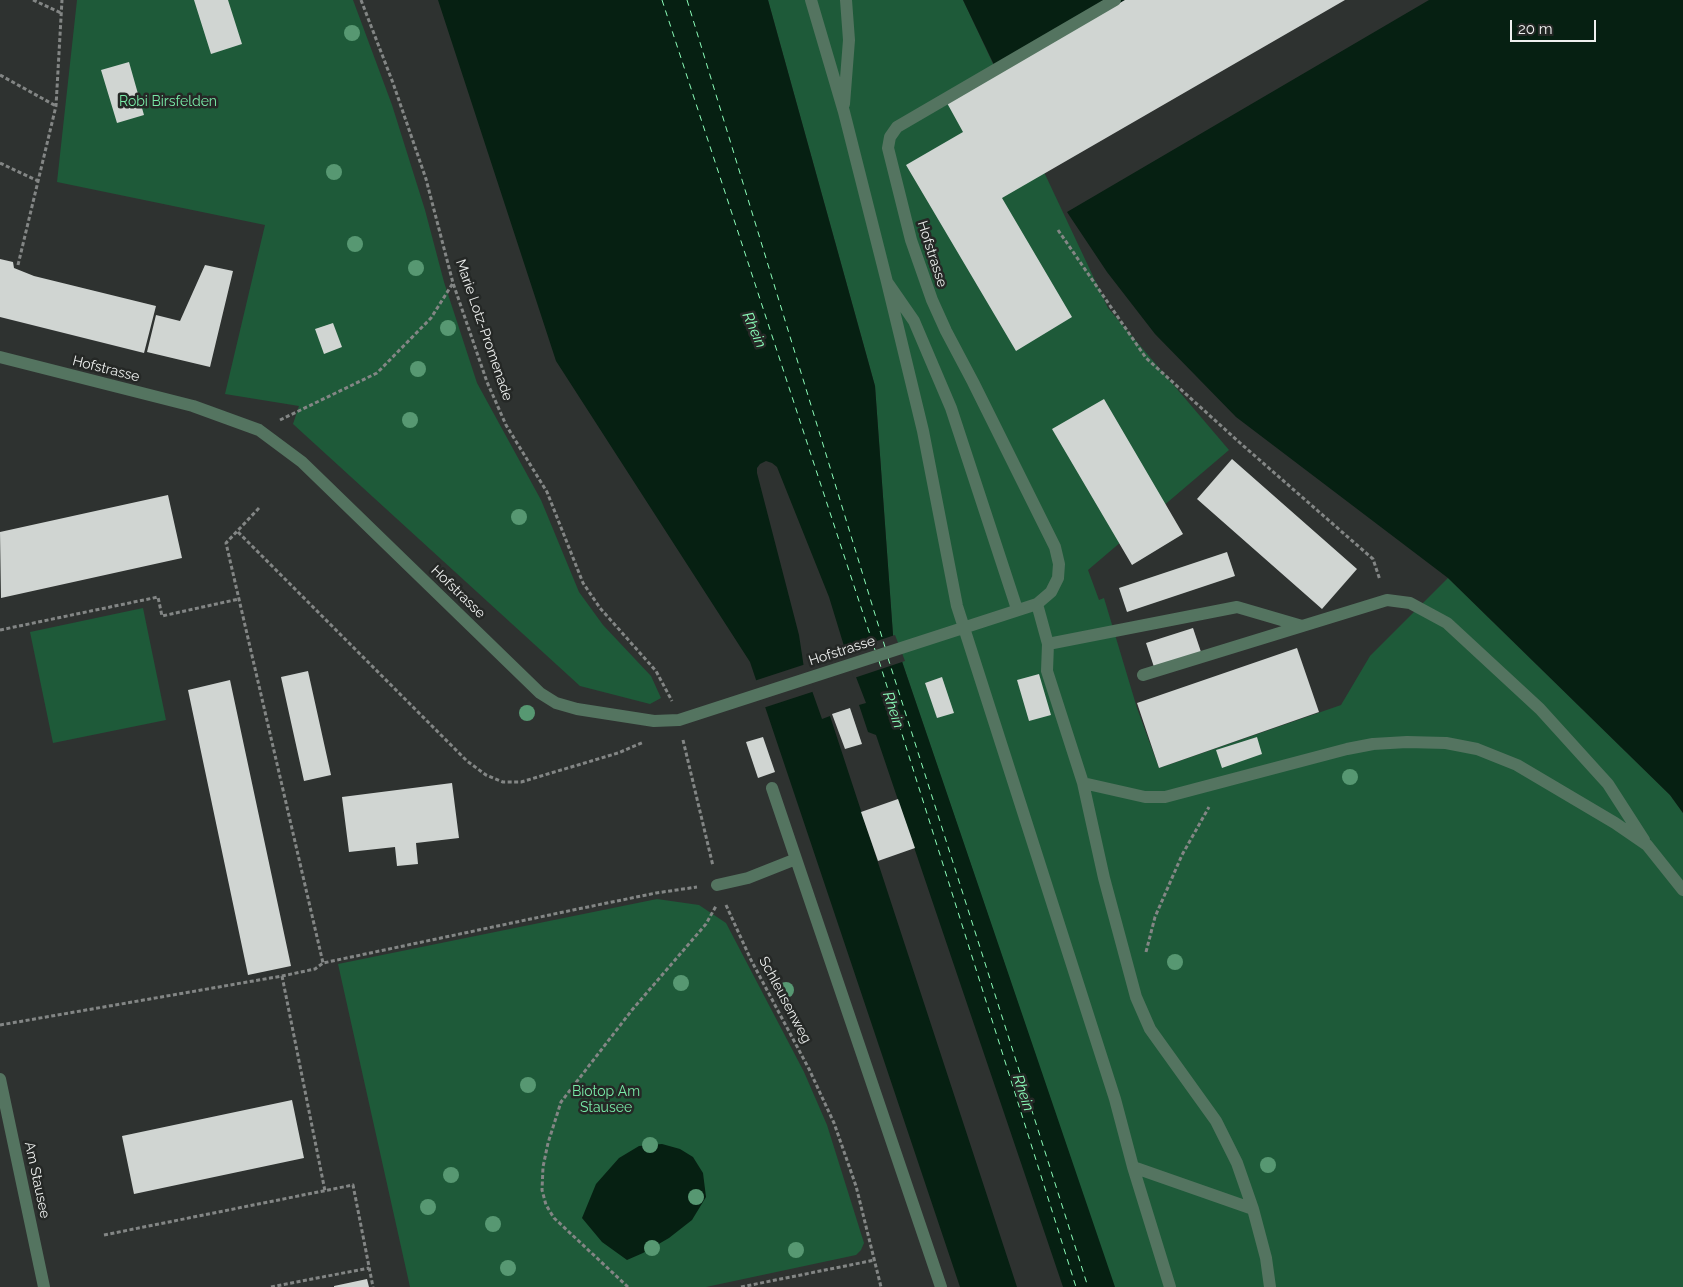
<!DOCTYPE html>
<style>
body{margin:0}
#map{position:relative;width:1683px;height:1287px;overflow:hidden;background:#2e3230;font-family:Raleway,sans-serif}
canvas{display:block}
.scale{position:absolute;left:1510px;top:20px;width:86px;height:22px;box-sizing:border-box;border:2px solid #eef0ef;border-top:0;padding-left:6px;font-size:15px;line-height:18px;white-space:nowrap;color:#eef0ef;-webkit-text-stroke:4px #252826;paint-order:stroke}
</style>
<div id="map">
<canvas width="1683" height="1287"></canvas>
<div class="scale">20 m</div>
</div>
<script>
const context = document.querySelector('canvas').getContext('2d');
context.lineJoin = 'round';
function fill(path, color) { context.fillStyle = color; context.fill(path, 'evenodd'); }
const poly = rows => new Path2D(rows.map(r => 'M' + r).join(''));
function trace(path, color, width, dash) { context.strokeStyle = color; context.lineWidth = width; context.lineCap = dash ? 'butt' : 'round'; context.setLineDash(dash || []); context.stroke(path); }
function drawText(font, color, halo, rows, align = 'center') {
  context.font = font + ' Raleway,sans-serif'; context.lineWidth = 5; context.setLineDash([]); context.textBaseline = 'middle'; context.strokeStyle = halo; context.fillStyle = color; for (const [text, x, y, turn = 0] of rows) {
    context.save(); context.translate(x, y); context.rotate((+turn || 0) * Math.PI / 180); context.textAlign = isNaN(turn) ? turn : align; if (halo) context.strokeText(text, 0, 0); context.fillText(text, 0, 0); context.restore();
  }
}
fill(poly([
 [77,0,353,0,392,105,425,210,444,282,477,383,541,500,579,592,603,625,651,676,661,698,650,704,580,686,293,424,299,406,225,394,265,225,57,182],
 [768,0,963,0,1108,308,1229,450,1088,570,1099,600,1104,598,1137,708,1159,768,1341,705,1370,656,1448,578,1670,795,1683,813,1683,1287,1114,1287,893,635,875,386],
 [143,608,166,720,53,743,30,632],
 [657,899,699,905,726,923,804,1072,827,1125,864,1243,861,1250,856,1255,706,1287,410,1287,338,964]
]), '#1e5a39');
fill(poly([
 [438,0,768,0,875,386,893,635,1115,1287,1063,1287,876,735,868,732,859,705,866,703,844,646,829,597,777,467,772,463,766,461,760,464,757,468,757,473,799,635,804,668,822,719,830,716,1017,1287,960,1287,750,662,556,361],
 [963,0,1125,0,998,73],
 [1429,0,1683,0,1683,813,1670,795,1448,578,1236,417,1155,334,1107,272,1067,212],
 [662,1144,680,1149,693,1157,703,1173,706,1197,692,1220,669,1238,643,1253,627,1260,602,1242,582,1218,596,1184,619,1158,639,1146]
]), '#062012');
fill(poly([
 [895,635,905,661,854,678,844,652],
 [806,664,815,691,763,708,754,681]
]), '#2e3230');
trace(poly([
 [662,0,875,650],
 [687,0,885,647],
 [888,658,1088,1287],
 [879,661,1076,1287]
]), '#8bfdb9', 1, [6, 5]);
fill(poly([
 [194,0,228,0,242,44,211,54],
 [1125,0,1345,0,1002,198,1072,317,1016,351,906,165,963,132,947,103],
 [129,62,144,115,117,123,101,70],
 [0,259,13,262,14,268,34,276,156,306,144,353,0,317],
 [205,265,233,271,210,367,147,352,156,315,180,321],
 [333,323,342,347,324,354,315,329],
 [1104,399,1183,534,1132,565,1052,429],
 [1232,459,1357,569,1322,609,1197,499],
 [168,495,182,558,1,598,0,532],
 [1227,552,1235,576,1127,612,1119,588],
 [1193,628,1201,652,1154,667,1146,643],
 [1297,648,1319,712,1159,768,1137,703],
 [308,671,331,775,304,781,281,677],
 [1039,674,1051,715,1029,721,1017,680],
 [942,677,954,713,937,718,925,683],
 [230,680,291,966,248,975,188,690],
 [850,708,862,744,845,749,832,714],
 [763,737,775,772,758,778,746,742],
 [1257,737,1262,754,1222,768,1216,750],
 [452,783,459,838,416,843,418,864,397,866,395,847,349,852,342,797],
 [898,799,915,848,878,861,861,812],
 [292,1100,304,1158,134,1194,122,1136],
 [367,1279,369,1287,334,1287,334,1286]
]), '#d0d5d2');
trace(poly([
 [33,0,61,13],
 [361,0,393,83,426,179,453,283,487,382,506,425,547,492,583,583,600,608,656,671,672,701],
 [0,75,56,106],
 [0,163,38,181],
 [1058,230,1146,358,1239,442,1373,559,1380,580],
 [18,265,56,106,62,0],
 [280,420,377,373,431,318,453,283],
 [259,508,226,543,323,963],
 [238,532,467,761,486,775,503,782,521,782,618,753,644,742],
 [0,630,158,597,162,616,239,599],
 [683,740,713,866],
 [726,905,751,960,809,1069,834,1123,856,1186,881,1287],
 [1146,952,1155,917,1182,855,1209,807],
 [282,976,325,1191],
 [0,1025,282,976,315,969,323,963,573,910,656,893,697,887],
 [104,1235,353,1185,373,1287],
 [271,1287,369,1268],
 [628,1287,554,1218,546,1205,542,1190,543,1167,548,1143,561,1102,632,1010,706,924,716,906],
 [741,1287,875,1260]
]), '#838685', 3, [4, 2.5]);
trace(poly([
 [811,0,844,112,887,282,914,321,951,408,1017,609],
 [844,104,849,40,846,0],
 [887,282,923,431,957,606,1115,1099,1133,1167,1253,1209],
 [0,357,193,406,259,430,302,462,540,693,556,703,577,709,654,721,679,720,1037,604,1051,592,1058,578,1059,564,1055,547,973,382,946,331,932,300,911,240,888,148,890,137,897,127,1115,0],
 [1037,604,1048,644,1047,671,1083,783,1145,797,1165,797,1347,749,1373,744,1407,742,1446,743,1477,749,1517,765,1615,823,1647,845,1683,890],
 [1048,644,1237,607,1302,626],
 [1143,675,1387,600,1410,603,1447,623,1540,709,1608,784,1644,840],
 [1083,783,1104,878,1136,997,1150,1029,1216,1121,1237,1163,1253,1209,1266,1258,1270,1287],
 [772,788,796,859],
 [717,885,748,878,796,859,941,1287],
 [0,1079,44,1287],
 [1133,1167,1170,1287]
]), '#547460', 12);
context.fillStyle = '#579872';
for (const [x, y] of [
 [352,33],
 [334,172],
 [355,244],
 [416,268],
 [448,328],
 [418,369],
 [410,420],
 [519,517],
 [527,713],
 [1350,777],
 [1175,962],
 [681,983],
 [786,990],
 [528,1085],
 [650,1145],
 [1268,1165],
 [451,1175],
 [696,1197],
 [428,1207],
 [493,1224],
 [652,1248],
 [796,1250],
 [508,1268]
]) { context.beginPath(); context.arc(x, y, 8, 0, 2 * Math.PI); context.fill(); }
drawText('14px', '#79eba8', '#252826', [
 ["Robi Birsfelden",168,102],
 ["Biotop Am",606,1092],
 ["Stausee",606,1108]
]);
drawText('14px', '#eef0ef', '#252826', [
 ["Hofstrasse",932,254,72],
 ["Marie Lotz-Promenade",484,330,71],
 ["Hofstrasse",106,369,14],
 ["Hofstrasse",458,592,44],
 ["Hofstrasse",842,651,-18],
 ["Schleusenweg",785,1000,62],
 ["Am Stausee",37,1180,78]
]);
drawText('italic 15px', '#8bfdb9', '#252826', [
 ["Rhein",754,330,66],
 ["Rhein",893,710,71],
 ["Rhein",1023,1093,71]
]);
</script>
